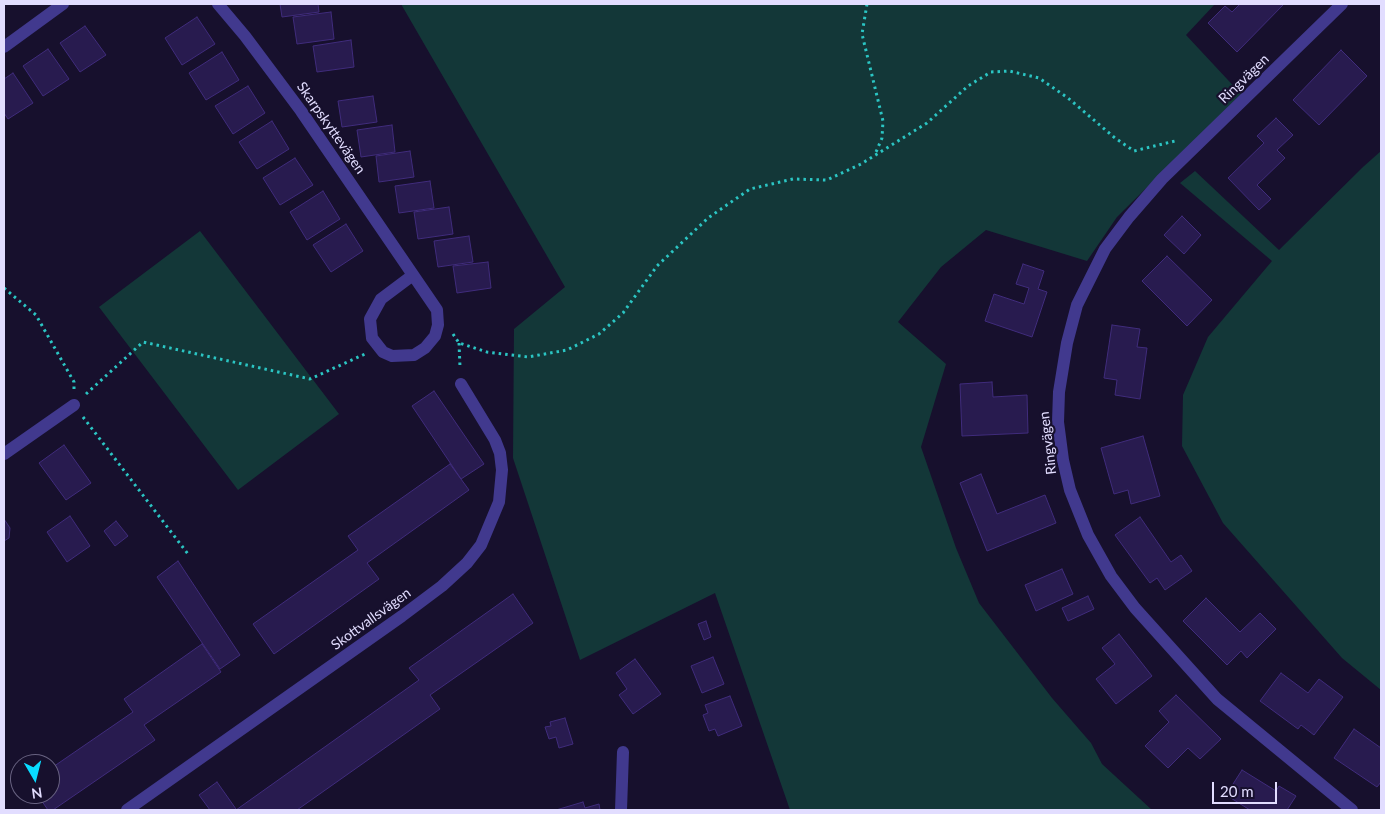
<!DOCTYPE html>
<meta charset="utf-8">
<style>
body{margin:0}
#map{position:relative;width:1385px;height:814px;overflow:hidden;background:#17102d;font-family:Lato,sans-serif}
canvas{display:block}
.frame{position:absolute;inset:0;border:5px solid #e2ddff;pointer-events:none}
.north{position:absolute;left:10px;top:754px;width:50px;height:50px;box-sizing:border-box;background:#17102d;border:1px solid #686281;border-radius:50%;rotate:172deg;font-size:14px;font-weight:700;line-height:20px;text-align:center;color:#e2ddff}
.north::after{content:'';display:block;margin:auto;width:18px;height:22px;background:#09dbff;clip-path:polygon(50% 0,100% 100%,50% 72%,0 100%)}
.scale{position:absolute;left:1212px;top:782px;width:65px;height:22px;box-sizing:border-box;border:2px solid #e2ddff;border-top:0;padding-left:6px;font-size:15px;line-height:18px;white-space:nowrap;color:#e2ddff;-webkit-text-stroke:4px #17102d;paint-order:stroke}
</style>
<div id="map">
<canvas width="1385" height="814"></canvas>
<div class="frame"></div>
<div class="north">N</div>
<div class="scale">20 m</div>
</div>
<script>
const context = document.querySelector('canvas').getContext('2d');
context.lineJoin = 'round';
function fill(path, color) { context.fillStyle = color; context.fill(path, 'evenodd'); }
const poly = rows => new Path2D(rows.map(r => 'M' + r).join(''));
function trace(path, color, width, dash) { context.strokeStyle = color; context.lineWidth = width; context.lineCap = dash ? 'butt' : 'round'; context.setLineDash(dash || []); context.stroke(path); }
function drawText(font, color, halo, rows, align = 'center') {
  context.font = font + ' Lato,sans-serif'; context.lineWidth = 4.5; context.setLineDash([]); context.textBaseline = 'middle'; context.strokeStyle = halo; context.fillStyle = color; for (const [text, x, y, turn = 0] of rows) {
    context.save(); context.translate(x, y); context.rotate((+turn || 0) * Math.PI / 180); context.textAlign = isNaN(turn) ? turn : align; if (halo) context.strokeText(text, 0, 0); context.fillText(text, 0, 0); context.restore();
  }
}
fill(poly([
 [401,4,1215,4,1186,35,1241,94,1117,217,1087,261,986,230,941,267,898,322,946,364,921,447,956,548,979,603,1052,698,1091,743,1102,764,1152,810,790,810,715,593,580,660,513,458,514,329,565,287],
 [1381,151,1381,690,1342,658,1223,523,1182,446,1183,395,1208,337,1272,261,1180,183,1195,171,1279,250,1363,167],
 [200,231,339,414,238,490,99,307]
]), '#133738');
const building = poly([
 [280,4,318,4,319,12,282,17,280,4],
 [1240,4,1284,4,1237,52,1208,23,1225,6,1232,12,1240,4],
 [331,12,334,39,297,44,293,17,331,12],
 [197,17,215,44,182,65,165,38,197,17],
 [85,26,106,55,80,72,60,43,85,26],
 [351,40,354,67,317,72,313,46,351,40],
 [48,49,69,79,43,96,23,66,48,49],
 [1341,50,1367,76,1319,125,1293,100,1341,50],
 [222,52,239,80,206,100,189,73,222,52],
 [13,73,33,103,8,119,4,113,4,79,13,73],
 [248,86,265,113,233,134,215,106,248,86],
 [373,96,377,122,342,127,338,101,373,96],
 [1276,118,1293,135,1277,150,1285,158,1257,185,1271,199,1259,210,1228,178,1264,143,1257,136,1276,118],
 [272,121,289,149,257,169,239,142,272,121],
 [392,125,395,152,361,157,357,130,392,125],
 [410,151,414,177,379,182,376,156,410,151],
 [295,158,313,185,280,205,263,178,295,158],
 [430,181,434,208,399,213,395,186,430,181],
 [323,191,340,219,307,240,290,212,323,191],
 [449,207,453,234,418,239,414,212,449,207],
 [1182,216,1201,235,1184,254,1164,235,1182,216],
 [346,224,363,251,331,272,313,245,346,224],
 [469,236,473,262,438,267,434,241,469,236],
 [1167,256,1212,300,1187,326,1142,281,1167,256],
 [488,262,491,288,457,293,453,266,488,262],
 [1023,264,1044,271,1038,289,1047,292,1032,337,985,321,994,294,1024,304,1029,288,1016,284,1023,264],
 [1112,325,1140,329,1137,347,1147,348,1140,399,1115,395,1117,380,1104,378,1112,325],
 [992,382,993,397,1027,395,1028,433,962,436,960,384,992,382],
 [434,391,484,464,461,479,412,406,434,391],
 [1143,436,1160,496,1131,504,1128,490,1114,494,1101,448,1143,436],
 [64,445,91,483,66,500,39,463,64,445],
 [450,464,469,490,367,563,379,579,274,654,253,624,358,550,348,536,450,464],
 [981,474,997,514,1045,495,1056,523,987,551,960,483,981,474],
 [70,516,90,546,67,562,47,532,70,516],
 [1140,517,1171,562,1181,555,1192,571,1165,590,1157,578,1150,583,1115,535,1140,517],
 [4,519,10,528,9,538,4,541,4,519],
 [116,521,128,536,115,546,104,531,116,521],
 [178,561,240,655,220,669,157,577,178,561],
 [1062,569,1073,594,1036,611,1025,585,1062,569],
 [513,594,533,623,430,695,440,709,297,810,236,810,419,680,409,668,513,594],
 [1088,596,1094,609,1068,621,1062,608,1088,596],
 [1206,598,1240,632,1260,613,1276,629,1247,658,1241,651,1227,665,1183,621,1206,598],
 [706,621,711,637,704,640,698,624,706,621],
 [1119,634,1152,676,1116,704,1096,679,1115,664,1102,648,1119,634],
 [202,644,221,672,144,725,155,740,53,810,48,810,37,794,50,794,50,769,133,712,124,699,202,644],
 [713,657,724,684,702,693,691,666,713,657],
 [635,659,661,694,633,714,619,695,627,689,616,673,635,659],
 [1281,673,1308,693,1319,679,1343,697,1314,735,1301,725,1298,729,1260,701,1281,673],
 [1176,695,1221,739,1200,759,1188,748,1168,768,1145,746,1169,722,1159,711,1176,695],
 [730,696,742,726,718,736,715,729,709,731,703,715,708,713,705,705,730,696],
 [565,718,573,744,559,748,556,737,549,739,545,727,551,726,550,722,565,718],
 [1354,729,1381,748,1381,782,1377,787,1334,758,1354,729],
 [1242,770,1276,791,1279,786,1296,796,1287,810,1250,810,1226,795,1242,770],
 [217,782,236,809,236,810,210,810,199,795,217,782],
 [583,802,585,808,599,804,600,810,556,810,583,802]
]);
fill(building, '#281b4f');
trace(building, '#402c7c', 1);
trace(poly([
 [867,4,862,34,883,121,882,138,876,152],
 [4,288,36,315,74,382,74,389],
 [453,334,459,343,487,352,528,357,567,350,599,334,623,313,657,266,708,218,750,189,793,179,827,180,861,164,927,123,968,86,991,72,1009,71,1039,78,1068,98,1115,138,1134,151,1175,141],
 [459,343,460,367],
 [86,394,143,342,310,379,365,354],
 [83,417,188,554]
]), '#2bc5c3', 3, [2.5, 4]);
trace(poly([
 [218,4,245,36,301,111,437,310,438,325,435,336,425,348,414,355,392,356,383,352,372,338,370,319,381,299,413,275],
 [1342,4,1162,179,1129,217,1105,249,1077,305,1067,343,1059,392,1058,422,1063,460,1070,490,1088,535,1111,576,1135,608,1217,699,1352,810],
 [4,47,63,4],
 [4,454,74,405],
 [127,810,402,616,442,586,467,563,481,545,499,502,502,470,500,453,495,440,461,384],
 [621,810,623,752]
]), '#41398e', 12);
drawText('14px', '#e2ddff', '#17102d', [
 ["Ringvägen",1244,79,-44],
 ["Skarpskyttevägen",331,128,55],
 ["Ringvägen",1048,443,-97],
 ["Skottvallsvägen",371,619,-36]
]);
</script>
